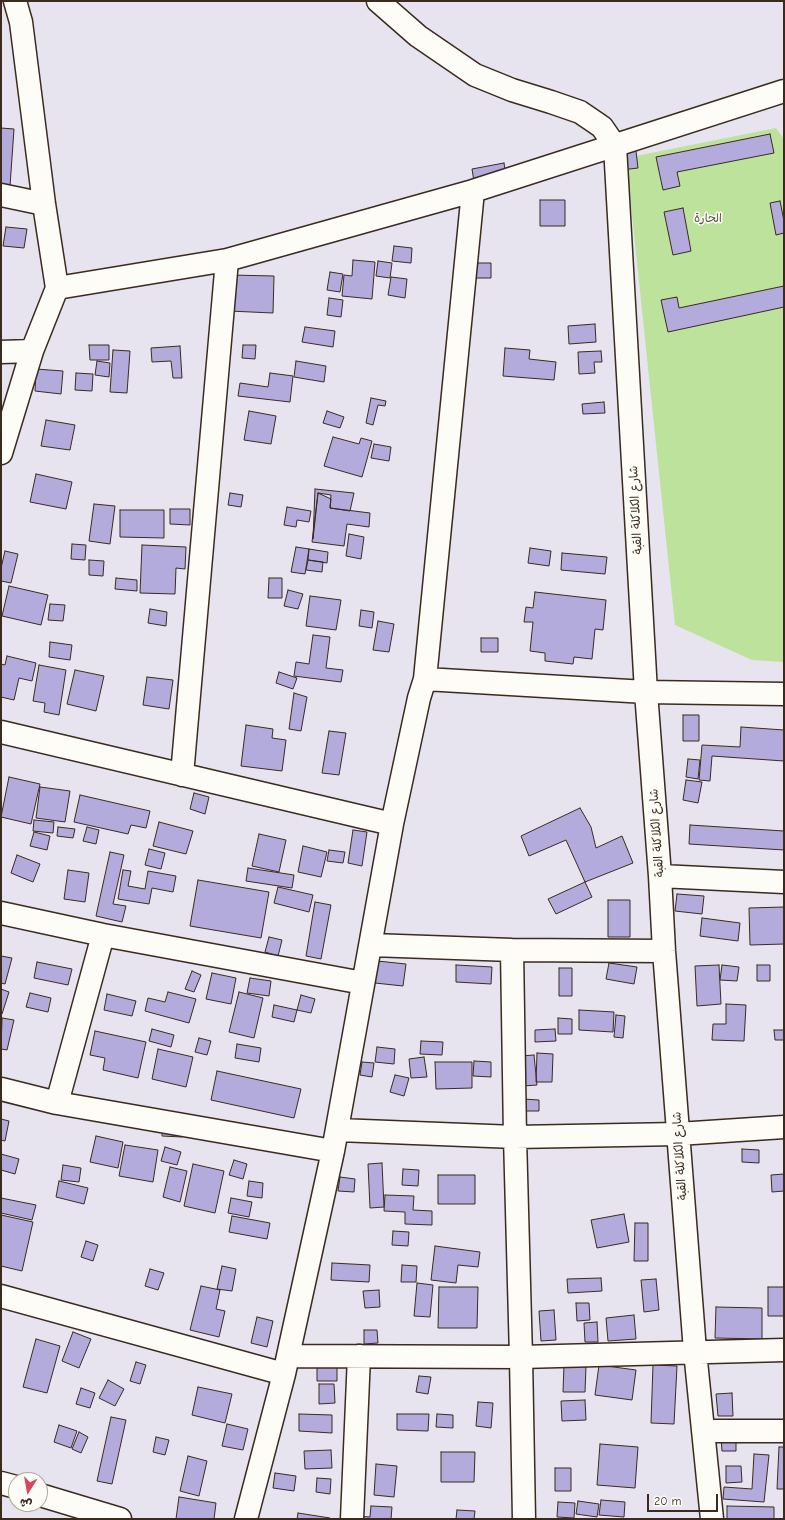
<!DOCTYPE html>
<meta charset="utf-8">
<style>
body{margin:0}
#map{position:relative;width:785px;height:1520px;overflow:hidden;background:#e7e4ef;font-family:"Comic Neue","Playpen Sans Arabic",sans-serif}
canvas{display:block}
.frame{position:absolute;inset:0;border:2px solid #3b2a1e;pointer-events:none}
.north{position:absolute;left:8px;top:1472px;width:40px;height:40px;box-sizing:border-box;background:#fdfcf7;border:1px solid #afa8a0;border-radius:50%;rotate:191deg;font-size:11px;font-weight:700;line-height:16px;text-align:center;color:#3b2a1e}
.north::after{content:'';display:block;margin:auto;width:14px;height:18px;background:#d1495b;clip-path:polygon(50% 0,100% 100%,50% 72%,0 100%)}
.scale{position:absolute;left:647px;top:1494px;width:71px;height:18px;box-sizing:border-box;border:2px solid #3b2a1e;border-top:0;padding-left:5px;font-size:12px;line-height:14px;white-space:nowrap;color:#3b2a1e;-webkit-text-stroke:3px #fdfcf7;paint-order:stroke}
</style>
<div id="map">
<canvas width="785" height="1520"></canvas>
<div class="frame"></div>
<div class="north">ش</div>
<div class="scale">20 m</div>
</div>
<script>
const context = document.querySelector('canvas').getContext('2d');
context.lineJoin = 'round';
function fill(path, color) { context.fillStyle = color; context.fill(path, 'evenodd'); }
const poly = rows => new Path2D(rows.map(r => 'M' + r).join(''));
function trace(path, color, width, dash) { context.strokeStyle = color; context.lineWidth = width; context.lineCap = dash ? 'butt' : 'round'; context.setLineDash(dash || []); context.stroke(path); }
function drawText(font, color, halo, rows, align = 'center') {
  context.font = font + ' "Comic Neue","Playpen Sans Arabic",sans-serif'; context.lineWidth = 3; context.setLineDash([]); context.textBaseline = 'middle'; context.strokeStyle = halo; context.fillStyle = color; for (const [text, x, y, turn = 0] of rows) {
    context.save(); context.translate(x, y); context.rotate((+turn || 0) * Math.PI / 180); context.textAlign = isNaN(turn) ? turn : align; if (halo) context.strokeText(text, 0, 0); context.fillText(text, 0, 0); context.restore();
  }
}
fill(poly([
 [776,128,784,139,784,662,752,660,675,625,626,158]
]), '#bde29c');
const building = poly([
 [1,128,14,129,10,186,1,186,1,128],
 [770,134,774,153,677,172,680,186,663,190,656,157,770,134],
 [627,148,627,152,636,151,638,168,621,170,627,148],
 [504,163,507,183,475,188,472,169,504,163],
 [540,200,565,200,565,226,540,226,540,200],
 [780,201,784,221,784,233,776,235,770,203,780,201],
 [683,208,691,251,673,255,664,212,683,208],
 [6,227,27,229,24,248,3,246,6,227],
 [394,246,412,248,411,263,392,261,394,246],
 [353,260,375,262,372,299,342,296,344,275,352,276,353,260],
 [378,261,392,263,390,278,376,276,378,261],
 [475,263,491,263,491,278,475,278,475,263],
 [330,272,343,274,340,292,327,290,330,272],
 [230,275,274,276,273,313,229,311,230,275],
 [391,277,407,279,405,298,388,295,391,277],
 [784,286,784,307,668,332,661,300,677,297,679,308,784,286],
 [329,298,343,300,341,317,327,315,329,298],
 [595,324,596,342,569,344,568,326,595,324],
 [305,327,335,331,333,347,302,342,305,327],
 [89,345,109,345,109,360,90,360,89,345],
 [243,345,256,345,255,359,242,358,243,345],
 [180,346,182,378,173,378,171,361,152,362,151,348,180,346],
 [505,348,530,350,529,359,556,362,554,380,503,376,505,348],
 [113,350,130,351,127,393,110,392,113,350],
 [601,351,602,362,594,362,595,373,579,374,578,352,601,351],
 [97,361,110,363,109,377,95,375,97,361],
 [296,361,326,366,324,382,294,377,296,361],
 [36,369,63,371,61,394,35,391,36,369],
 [76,373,93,374,92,391,75,390,76,373],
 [270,373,293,376,290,402,238,396,240,383,268,387,270,373],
 [371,398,386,401,385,406,378,405,373,425,366,423,371,398],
 [604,402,605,413,583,414,582,404,604,402],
 [249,411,276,416,271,444,244,440,249,411],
 [327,411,344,417,340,428,323,423,327,411],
 [46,420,75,425,70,450,41,446,46,420],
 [333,437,359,444,361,438,372,441,362,477,324,466,333,437],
 [374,444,391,447,389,461,371,458,374,444],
 [36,474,72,482,66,509,30,502,36,474],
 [315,489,354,493,350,511,330,508,331,499,318,493,313,539,315,489],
 [230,493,243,495,241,507,228,505,230,493],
 [318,493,331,495,330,508,370,513,369,527,347,524,344,546,312,542,318,493],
 [94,504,115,506,110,544,89,541,94,504],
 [287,507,311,511,309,522,297,520,296,527,284,525,287,507],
 [170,509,190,509,190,525,170,524,170,509],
 [120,510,164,510,164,538,120,537,120,510],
 [349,534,364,537,361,559,346,556,349,534],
 [72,544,86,545,85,560,71,559,72,544],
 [142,545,186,547,185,569,176,568,175,594,140,593,142,545],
 [296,547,309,549,305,574,291,572,296,547],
 [530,548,551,551,549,566,528,563,530,548],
 [309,549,328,552,327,563,308,560,309,549],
 [5,551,18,554,11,583,1,581,1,568,5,551],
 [562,553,607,557,605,574,561,570,562,553],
 [89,560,104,561,103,576,89,575,89,560],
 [308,560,323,562,322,572,306,570,308,560],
 [116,578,137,580,137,591,115,589,116,578],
 [269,578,282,578,282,598,268,598,269,578],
 [9,586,48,595,41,625,2,616,9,586],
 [288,590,303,594,298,609,284,606,288,590],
 [535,592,606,600,603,630,595,629,592,659,574,657,573,664,545,661,545,653,530,651,533,622,524,622,526,607,533,608,535,592],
 [310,596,341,600,336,630,306,626,310,596],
 [50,604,65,605,63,621,48,620,50,604],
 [150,609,167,612,166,626,148,623,150,609],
 [361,610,374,612,372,628,359,626,361,610],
 [378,621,394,624,389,652,373,650,378,621],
 [313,635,330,637,326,668,343,670,341,682,294,676,296,662,309,664,313,635],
 [481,638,498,638,498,652,481,652,481,638],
 [50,642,72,645,70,660,49,657,50,642],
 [7,656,36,663,32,681,19,678,14,700,1,697,1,664,5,665,7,656],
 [39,665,66,670,59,715,44,712,45,703,33,701,39,665],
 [75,670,104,676,96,711,67,704,75,670],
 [279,672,297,678,293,689,276,683,279,672],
 [147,677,173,680,169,709,143,705,147,677],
 [294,693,307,697,301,731,289,729,294,693],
 [683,715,699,715,699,741,683,741,683,715],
 [246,725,273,729,272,738,286,740,282,771,241,766,246,725],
 [741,727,784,730,784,761,712,756,710,781,699,780,702,745,740,747,741,727],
 [329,731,346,733,339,775,322,773,329,731],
 [688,759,700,760,698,779,686,777,688,759],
 [9,777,40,784,31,824,1,817,9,777],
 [686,780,702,782,698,803,683,800,686,780],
 [40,787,70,791,65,822,36,818,40,787],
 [194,793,209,797,205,814,190,809,194,793],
 [80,795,150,811,146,828,131,825,128,834,74,822,80,795],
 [580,808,591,827,596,848,622,836,633,863,585,882,566,840,529,856,521,836,580,808],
 [34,820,54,822,53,833,33,831,34,820],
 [159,822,193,831,186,854,153,846,159,822],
 [690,825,784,831,784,850,689,844,690,825],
 [58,827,75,829,73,838,57,836,58,827],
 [87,827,99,830,96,844,83,841,87,827],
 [353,830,367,832,362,866,348,863,353,830],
 [34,832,50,836,47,850,30,846,34,832],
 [259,834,286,840,279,872,252,866,259,834],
 [303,846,327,852,321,877,298,872,303,846],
 [149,849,165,853,161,869,145,865,149,849],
 [329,850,345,852,343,863,327,861,329,850],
 [110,852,124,855,113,904,126,906,122,922,96,916,110,852],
 [17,855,40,864,33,882,11,873,17,855],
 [248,868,294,875,292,888,246,881,248,868],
 [68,870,89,873,85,902,64,899,68,870],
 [123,870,131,871,128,886,145,889,148,871,176,876,173,892,152,888,149,904,118,899,123,870],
 [198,880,269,892,261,938,190,926,198,880],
 [585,882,592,897,556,914,548,899,585,882],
 [278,887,313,895,309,912,274,903,278,887],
 [677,894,704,896,702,914,675,911,677,894],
 [608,900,630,900,630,937,608,937,608,900],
 [315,902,331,905,321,959,306,956,315,902],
 [784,907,784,944,750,945,749,908,784,907],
 [702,918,740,923,738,941,700,936,702,918],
 [269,937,282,940,278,956,265,952,269,937],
 [1,956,12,958,5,984,1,983,1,956],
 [377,961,406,964,403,986,375,983,377,961],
 [37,962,72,969,68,985,34,978,37,962],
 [609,963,637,967,634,984,606,979,609,963],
 [456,965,492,967,491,984,456,982,456,965],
 [719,965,721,1004,697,1006,695,966,719,965],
 [722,965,739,967,737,981,720,980,722,965],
 [757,965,770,965,770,981,757,981,757,965],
 [559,968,572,968,572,996,559,996,559,968],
 [192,971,201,975,194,992,185,989,192,971],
 [212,973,236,978,231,1004,206,999,212,973],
 [250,978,271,981,269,996,247,993,250,978],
 [1,989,9,992,2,1014,1,1013,1,989],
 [168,992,196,999,189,1023,145,1011,148,998,165,1002,168,992],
 [239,992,263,998,254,1038,229,1032,239,992],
 [30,993,51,998,48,1012,26,1007,30,993],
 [107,994,136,1001,132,1016,104,1010,107,994],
 [301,995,315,999,311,1013,297,1010,301,995],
 [726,1004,746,1005,744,1041,712,1040,713,1024,726,1024,726,1004],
 [274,1005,297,1010,294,1022,272,1017,274,1005],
 [579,1010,614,1012,613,1032,579,1030,579,1010],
 [616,1015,625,1016,623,1038,614,1037,616,1015],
 [2,1018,14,1020,7,1050,1,1049,2,1018],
 [558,1018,572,1019,572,1034,558,1034,558,1018],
 [152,1029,174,1035,171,1047,149,1041,152,1029],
 [555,1029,556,1041,535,1042,535,1030,555,1029],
 [774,1030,784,1030,784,1040,775,1040,774,1030],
 [95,1031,146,1042,138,1078,103,1070,105,1058,90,1055,95,1031],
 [199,1038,211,1041,207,1055,195,1052,199,1038],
 [421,1041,443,1042,442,1055,420,1054,421,1041],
 [237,1044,261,1048,259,1062,235,1058,237,1044],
 [377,1047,395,1049,394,1064,375,1062,377,1047],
 [158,1049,193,1057,186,1087,152,1079,158,1049],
 [537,1053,553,1054,552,1082,536,1082,537,1053],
 [534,1055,537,1085,523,1086,521,1056,534,1055],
 [424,1057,427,1077,411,1078,409,1059,424,1057],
 [474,1061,491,1062,491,1077,473,1076,474,1061],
 [362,1062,374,1063,372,1077,360,1075,362,1062],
 [435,1062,472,1062,472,1088,436,1089,435,1062],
 [217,1071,301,1089,294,1118,211,1100,217,1071],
 [395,1075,409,1078,404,1096,390,1092,395,1075],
 [523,1099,539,1100,539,1111,523,1111,523,1099],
 [1,1119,9,1121,5,1141,1,1140,1,1119],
 [163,1123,183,1123,182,1137,162,1136,163,1123],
 [96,1136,123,1142,118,1168,90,1162,96,1136],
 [125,1145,158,1150,153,1182,119,1176,125,1145],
 [165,1147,181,1152,177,1165,161,1161,165,1147],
 [742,1149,759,1150,759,1163,742,1162,742,1149],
 [1,1154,19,1159,15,1174,1,1170,1,1154],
 [234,1160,247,1164,243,1179,229,1175,234,1160],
 [382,1163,384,1207,370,1208,368,1164,382,1163],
 [193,1164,224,1171,215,1213,184,1206,193,1164],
 [63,1165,81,1168,79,1182,61,1180,63,1165],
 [170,1167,187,1171,180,1202,163,1197,170,1167],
 [403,1169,419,1170,418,1186,402,1185,403,1169],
 [784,1174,784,1191,772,1192,771,1175,784,1174],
 [438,1175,475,1175,475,1204,438,1204,438,1175],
 [340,1177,355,1179,354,1192,338,1191,340,1177],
 [59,1181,88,1188,84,1204,56,1197,59,1181],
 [249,1181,263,1183,262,1198,247,1196,249,1181],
 [385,1195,414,1196,413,1210,432,1211,432,1225,405,1224,405,1212,384,1211,385,1195],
 [1,1198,36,1205,32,1220,1,1213,1,1198],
 [231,1198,252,1202,249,1217,228,1213,231,1198],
 [624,1214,629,1242,597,1248,591,1220,624,1214],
 [1,1215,33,1222,22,1271,1,1266,1,1215],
 [232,1216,270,1223,267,1239,229,1232,232,1216],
 [635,1223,648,1223,648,1261,634,1261,635,1223],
 [393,1231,409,1232,408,1246,392,1245,393,1231],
 [86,1241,98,1245,93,1261,81,1257,86,1241],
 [435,1246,480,1252,478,1267,458,1265,456,1283,431,1280,435,1246],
 [332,1263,370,1265,369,1282,331,1280,332,1263],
 [402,1265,417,1266,416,1282,401,1282,402,1265],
 [222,1266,236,1269,232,1291,217,1289,222,1266],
 [150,1269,164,1273,158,1290,145,1286,150,1269],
 [601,1278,602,1291,568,1293,567,1279,601,1278],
 [656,1279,659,1310,644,1312,641,1280,656,1279],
 [417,1283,433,1285,430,1317,414,1316,417,1283],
 [201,1286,220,1290,216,1309,225,1311,219,1337,190,1330,201,1286],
 [439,1287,478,1287,477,1328,438,1328,439,1287],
 [768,1287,784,1287,784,1316,768,1316,768,1287],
 [379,1290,380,1307,365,1308,363,1291,379,1290],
 [576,1303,589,1303,590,1320,577,1321,576,1303],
 [716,1307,762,1308,762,1339,715,1338,716,1307],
 [554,1310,556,1340,541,1341,539,1311,554,1310],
 [634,1315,636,1339,608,1341,606,1318,634,1315],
 [257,1317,273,1321,267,1347,251,1343,257,1317],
 [597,1322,598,1342,585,1342,584,1323,597,1322],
 [364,1330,377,1330,378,1343,364,1344,364,1330],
 [73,1332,91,1339,79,1368,62,1361,73,1332],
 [36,1339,60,1346,47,1393,23,1387,36,1339],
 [136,1362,146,1365,140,1384,130,1381,136,1362],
 [564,1365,586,1366,585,1392,563,1392,564,1365],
 [599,1365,636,1370,632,1400,595,1395,599,1365],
 [653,1365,677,1366,674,1424,651,1423,653,1365],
 [317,1366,337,1366,337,1381,317,1381,317,1366],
 [419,1376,431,1377,428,1394,416,1392,419,1376],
 [108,1380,124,1389,115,1406,99,1398,108,1380],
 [319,1384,334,1384,335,1403,319,1404,319,1384],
 [198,1387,232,1394,225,1423,192,1415,198,1387],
 [81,1388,95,1393,90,1408,76,1404,81,1388],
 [732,1393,733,1416,718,1416,716,1394,732,1393],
 [585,1400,586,1420,562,1421,561,1401,585,1400],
 [478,1402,493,1403,491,1428,476,1426,478,1402],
 [299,1414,332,1415,332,1433,299,1431,299,1414],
 [397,1414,429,1414,428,1431,397,1430,397,1414],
 [437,1414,453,1415,453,1428,436,1427,437,1414],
 [111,1417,126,1420,112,1484,97,1481,111,1417],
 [227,1424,248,1429,243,1450,222,1446,227,1424],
 [59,1425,77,1431,71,1448,54,1442,59,1425],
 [79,1432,88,1437,81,1453,72,1449,79,1432],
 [156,1437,169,1440,165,1455,153,1452,156,1437],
 [721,1438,736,1438,736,1451,722,1451,721,1438],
 [600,1444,638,1447,635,1488,597,1485,600,1444],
 [779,1447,784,1447,784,1489,777,1489,779,1447],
 [331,1450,332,1468,305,1469,304,1451,331,1450],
 [441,1452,475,1452,474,1482,441,1482,441,1452],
 [754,1454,769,1455,764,1502,723,1499,724,1487,752,1489,754,1454],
 [188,1456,207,1461,199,1496,180,1491,188,1456],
 [376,1464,397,1466,394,1497,374,1495,376,1464],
 [726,1466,741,1466,742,1482,726,1483,726,1466],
 [555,1468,571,1468,571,1491,555,1491,555,1468],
 [275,1473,296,1476,294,1491,273,1488,275,1473],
 [317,1478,331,1479,330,1494,316,1492,317,1478],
 [179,1497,216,1503,214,1519,176,1519,179,1497],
 [601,1500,625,1502,624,1517,599,1515,601,1500],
 [578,1501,599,1504,597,1517,576,1514,578,1501],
 [558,1502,575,1503,574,1518,557,1517,558,1502],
 [371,1506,392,1507,391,1519,355,1519,355,1516,370,1517,371,1506],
 [727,1506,774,1507,774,1519,727,1519,727,1506],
 [457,1510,475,1511,474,1519,456,1519,457,1510],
 [298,1513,330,1518,330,1519,297,1519,298,1513]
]);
fill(building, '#b3abdc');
trace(building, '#3b2a1e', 1);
const minor = poly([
 [378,1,418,36,475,75,512,90,551,102,580,112,602,127,615,146],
 [615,146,646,692,660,876,664,951,695,1351,712,1519],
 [473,191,425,679,646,692,784,694],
 [1,195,44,204],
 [57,288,227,260,473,191,784,91],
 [1,352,32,351],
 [1,453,32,351,57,288,44,204,21,22,15,1],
 [1,732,392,824],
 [182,775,227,260],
 [660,876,784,882],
 [1,913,103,935,363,983],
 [371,945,512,950,664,951],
 [512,950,515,1137,521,1357,524,1519],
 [1,1089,57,1103,333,1151],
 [57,1103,103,935],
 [338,1130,515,1137,678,1134,784,1127],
 [1,1296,284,1374],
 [288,1356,521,1357,784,1350],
 [703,1431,784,1431],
 [1,1483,16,1487],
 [40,1495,120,1519],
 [246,1519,284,1374,333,1151,392,824,419,698,425,679],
 [352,1519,359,1356]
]);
trace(minor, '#3b2a1e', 25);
trace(minor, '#fdfcf7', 22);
drawText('12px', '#5c583e', '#fdfcf7', [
 ["الحارة",708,219]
]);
drawText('12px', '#3b2a1e', '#fdfcf7', [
 ["شارع الكلاكلة القبة",636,510,-93],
 ["شارع الكلاكلة القبة",657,833,-94],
 ["شارع الكلاكلة القبة",680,1156,-94]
]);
</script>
